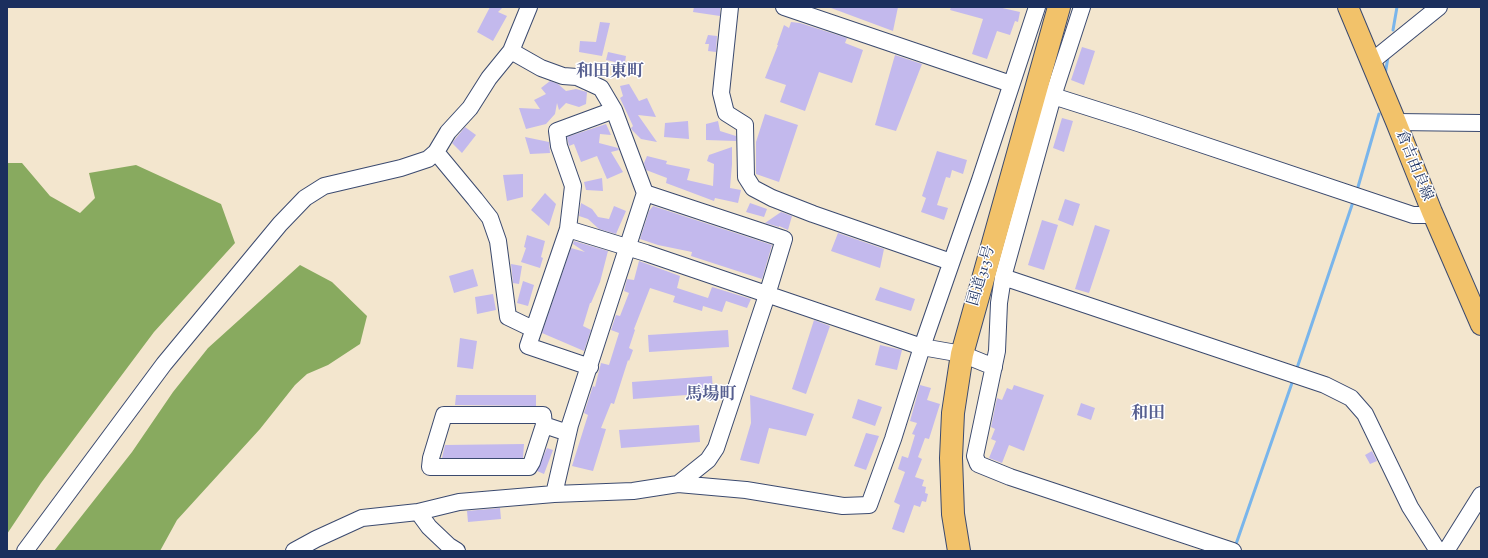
<!DOCTYPE html>
<meta charset="utf-8">
<style>
body{margin:0}
#map{position:relative;width:1488px;height:558px;overflow:hidden;background:#f3e6ce;font-family:"Sorts Mill Goudy",serif}
canvas{display:block}
.frame{position:absolute;inset:0;border:8px solid #1b2f5e;pointer-events:none}
</style>
<div id="map">
<canvas width="1488" height="558"></canvas>
<div class="frame"></div>
</div>
<script>
const context = document.querySelector('canvas').getContext('2d');
context.lineJoin = 'round';
function fill(path, color) { context.fillStyle = color; context.fill(path, 'evenodd'); }
const poly = rows => new Path2D(rows.map(r => 'M' + r).join(''));
function trace(path, color, width, dash) { context.strokeStyle = color; context.lineWidth = width; context.lineCap = dash ? 'butt' : 'round'; context.setLineDash(dash || []); context.stroke(path); }
function drawText(font, color, halo, rows, align = 'center') {
  context.font = font + ' "Sorts Mill Goudy","Noto Serif JP",serif'; context.lineWidth = 3; context.setLineDash([]); context.textBaseline = 'middle'; context.strokeStyle = halo; context.fillStyle = color; for (const [text, x, y, turn = 0] of rows) {
    context.save(); context.translate(x, y); context.rotate((+turn || 0) * Math.PI / 180); context.textAlign = isNaN(turn) ? turn : align; if (halo) context.strokeText(text, 0, 0); context.fillText(text, 0, 0); context.restore();
  }
}
fill(poly([
 [7,163,22,163,50,196,80,213,95,198,89,173,136,165,221,204,235,243,154,332,41,483,7,534],
 [300,265,332,282,367,316,360,344,328,365,307,374,295,385,260,429,177,520,160,551,54,551,132,452,173,392,208,348]
]), '#88aa5f');
trace(poly([
 [1393,30,1397,7],
 [1385,75,1388,57],
 [1358,187,1379,114],
 [1297,368,1353,202],
 [1235,547,1293,380]
]), '#79b5eb', 3);
fill(poly([
 [490,7,503,7,498,12,507,16,493,41,477,32],
 [694,7,720,7,720,16,693,12],
 [831,7,898,7,893,31,831,8],
 [951,7,998,7,1020,12,1018,22,1015,21,1010,35,997,31,987,59,972,54,983,19,950,10],
 [600,22,610,23,602,56,579,52,580,41,596,42],
 [791,22,800,23,847,38,845,43,863,50,852,83,819,72,805,111,780,102,786,85,765,78,778,45,777,45,784,25,789,28],
 [708,35,717,36,716,52,708,51,709,44,705,44],
 [1082,47,1095,51,1084,85,1071,80],
 [608,52,626,56,624,68,614,64,615,62,606,60],
 [895,55,922,64,896,131,875,125],
 [550,81,558,84,566,91,576,89,587,92,586,104,579,107,566,103,559,110,557,103,555,114,546,124,526,129,519,108,540,109,534,100,546,94,541,88],
 [629,84,639,101,647,98,656,117,638,115,657,142,641,139,632,130,631,128,633,126,620,98,623,96,620,86],
 [765,114,798,125,779,182,756,174,756,142],
 [1062,118,1073,121,1064,152,1053,148],
 [688,121,689,139,664,137,665,123],
 [718,121,720,131,736,136,736,141,706,140,706,124],
 [606,124,611,135,600,134,599,143,618,148,619,150,611,152,623,172,607,179,597,156,581,162,574,144,569,146,567,137],
 [465,127,476,135,462,153,452,143],
 [525,137,549,142,550,153,530,154],
 [732,147,732,164,730,188,741,190,738,203,715,198,714,201,666,183,667,178,646,170,644,163,647,156,667,161,666,164,690,169,687,180,713,186,714,164,707,161,709,155],
 [937,151,967,160,963,174,952,170,950,178,946,177,937,205,948,208,944,220,921,212,926,198,922,196],
 [523,174,523,197,507,201,503,175],
 [602,178,603,191,586,190,584,182],
 [545,193,556,204,549,226,531,210],
 [1065,199,1080,204,1073,226,1058,220],
 [581,203,592,209,598,217,609,219,614,206,626,211,616,234,599,229,588,219,579,216],
 [750,203,767,209,764,217,746,212],
 [653,206,772,245,762,279,691,256,692,252,658,245,640,239,649,211],
 [781,212,792,216,788,230,779,226,779,227,765,223],
 [1042,220,1058,225,1044,270,1028,265],
 [1095,225,1110,230,1089,293,1075,289],
 [838,233,884,249,880,268,831,251],
 [527,235,545,241,541,257,543,258,540,268,521,262,526,248,524,247],
 [574,241,608,251,600,282,591,303,590,303,583,326,591,330,584,351,542,333,571,248,585,252,573,244],
 [639,261,680,276,677,288,708,298,712,287,751,299,747,308,726,301,722,312,703,306,702,311,673,302,675,296,650,288,634,329,635,330,629,348,633,350,629,361,628,360,614,404,611,403,601,428,606,429,593,471,572,466,588,415,584,413,593,386,595,387,601,363,609,365,619,333,611,330,616,315,620,316,629,293,624,291,627,279,634,280],
 [511,264,522,266,519,284,513,283],
 [473,269,478,286,454,293,449,276],
 [523,281,534,285,528,306,517,303],
 [880,287,915,299,911,311,875,300],
 [493,294,496,310,477,314,475,297],
 [814,320,830,326,806,394,792,389],
 [728,330,729,347,649,352,648,335],
 [460,338,477,341,473,369,457,367],
 [880,345,902,350,897,370,875,365],
 [712,376,713,393,633,399,632,382],
 [920,385,931,388,927,400,940,404,929,439,925,438,918,457,922,459,915,477,924,480,922,486,926,487,925,493,928,494,926,502,922,501,920,507,914,505,904,533,892,529,900,505,894,502,905,472,898,469,902,456,908,458,915,435,912,434,917,423,910,421],
 [1014,385,1044,395,1024,451,1009,445,1002,463,989,458,996,441,991,439,995,429,991,427,997,398,1002,400,1007,388,1012,390],
 [456,395,536,395,536,406,455,405],
 [750,395,814,414,806,436,769,428,759,464,740,460,751,423],
 [858,399,882,407,875,426,852,418],
 [1081,403,1095,408,1091,420,1077,415],
 [699,425,700,442,621,448,619,430],
 [866,433,879,436,866,470,854,466],
 [524,444,523,458,442,458,445,445],
 [547,448,553,450,544,474,537,471],
 [1372,451,1377,461,1370,464,1365,455],
 [500,508,501,519,468,522,467,511]
]), '#c3b9ed');
const minor = poly([
 [730,7,721,93,726,113,745,125,746,177,753,188,772,198,813,214,951,262],
 [784,7,1011,84],
 [1082,7,1053,96,1003,277,999,303,997,351,975,456,978,464,1010,477,1233,551],
 [511,51,541,68,563,76,577,77,601,88,614,110,645,193,570,425,554,494],
 [1371,62,1439,7],
 [1053,96,1135,122,1413,215,1424,215,1432,212],
 [1396,122,1481,123],
 [436,152,475,199,490,218,498,241,508,317,533,329],
 [645,193,784,239,767,295,716,448,708,460,678,484],
 [568,229,646,253,922,347,962,354,994,367],
 [1003,277,1325,385,1351,398,1365,414,1410,507,1438,551],
 [590,367,528,346,568,229,573,186,559,146,557,131,614,110],
 [544,425,532,462,529,467,430,467,431,458,444,415,543,415,544,425,568,433],
 [418,512,429,527,449,546,457,551],
 [25,551,164,364,280,224,305,198,324,186,401,168,428,159,436,152,448,132,470,108,489,78,511,51,529,7],
 [294,551,316,539,362,518,418,512,459,502,554,494,633,491,678,484,746,490,843,506,869,505,893,439,922,347,980,180,1037,7],
 [1446,551,1481,495]
]);
const major = poly([
 [1348,7,1396,122,1432,212,1481,325]
]);
const highway = poly([
 [959,551,953,514,951,458,953,413,962,354,1059,7]
]);
trace(minor, '#3b4a6f', 18);
trace(major, '#3b4a6f', 22);
trace(highway, '#3b4a6f', 24);
trace(minor, '#fff', 16);
trace(major, '#f2c26a', 20);
trace(highway, '#f2c26a', 22);
drawText('15px', '#1b2f5e', '#fff', [
 ["倉吉由良線",1413,166,68],
 ["国道313号",983,276,-74]
]);
drawText('bold 17px', '#565f90', '#fff', [
 ["和田東町",610,73],
 ["馬場町",711,396],
 ["和田",1148,415]
]);
</script>
